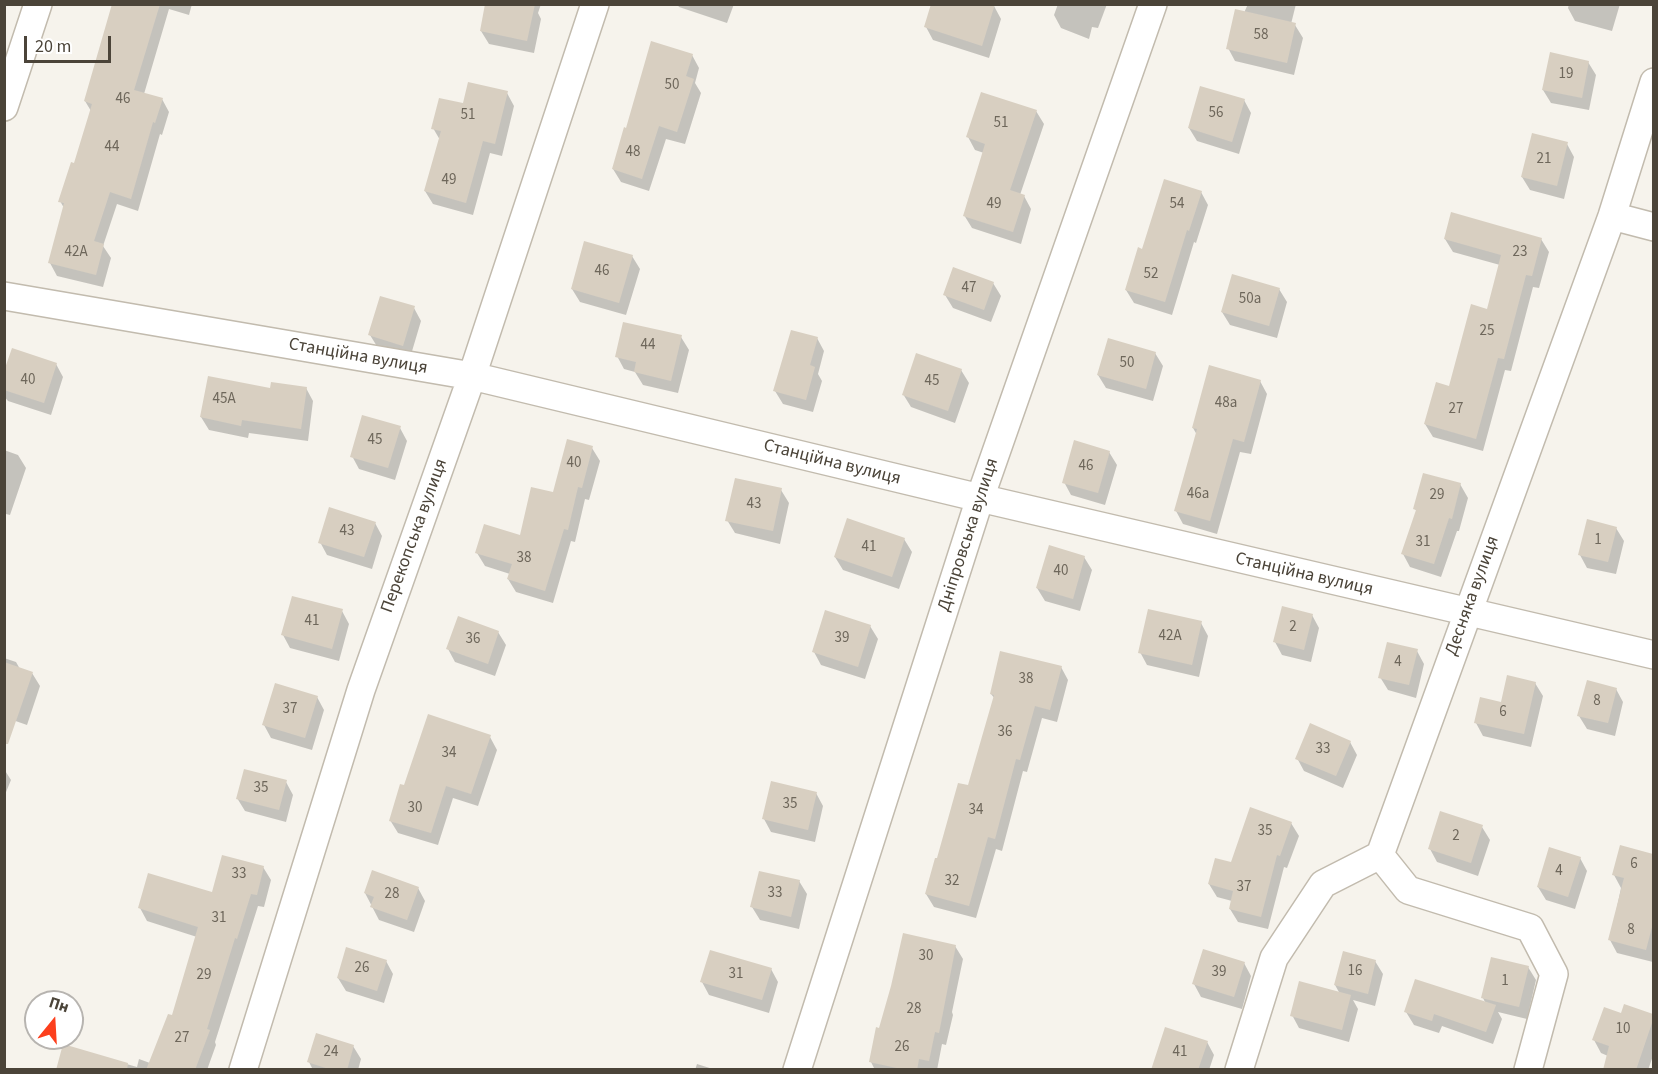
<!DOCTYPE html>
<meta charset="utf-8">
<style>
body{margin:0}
#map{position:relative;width:1658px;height:1074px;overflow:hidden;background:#f6f3ec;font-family:"Source Sans 3",sans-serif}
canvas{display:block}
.frame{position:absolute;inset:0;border:6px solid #4b4439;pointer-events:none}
.north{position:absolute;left:24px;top:990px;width:60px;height:60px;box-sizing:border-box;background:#fff;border:2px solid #b7b4b0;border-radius:50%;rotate:18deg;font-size:16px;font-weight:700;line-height:24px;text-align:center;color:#4b4439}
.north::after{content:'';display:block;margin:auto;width:21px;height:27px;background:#fc3f1d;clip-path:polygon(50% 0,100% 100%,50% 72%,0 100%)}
.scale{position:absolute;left:24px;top:36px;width:87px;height:27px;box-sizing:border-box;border:3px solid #4b4439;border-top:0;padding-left:8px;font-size:18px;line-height:21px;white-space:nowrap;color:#4b4439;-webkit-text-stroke:4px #fff;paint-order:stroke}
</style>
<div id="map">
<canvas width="1658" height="1074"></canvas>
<div class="frame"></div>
<div class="north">Пн</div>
<div class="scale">20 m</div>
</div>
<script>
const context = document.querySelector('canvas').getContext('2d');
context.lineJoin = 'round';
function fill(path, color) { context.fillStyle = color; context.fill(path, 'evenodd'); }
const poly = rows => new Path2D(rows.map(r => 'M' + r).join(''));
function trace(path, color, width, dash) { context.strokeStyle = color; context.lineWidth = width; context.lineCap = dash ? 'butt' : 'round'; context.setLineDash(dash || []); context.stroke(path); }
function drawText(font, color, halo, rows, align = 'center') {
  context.font = font + ' "Source Sans 3",sans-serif'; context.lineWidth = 5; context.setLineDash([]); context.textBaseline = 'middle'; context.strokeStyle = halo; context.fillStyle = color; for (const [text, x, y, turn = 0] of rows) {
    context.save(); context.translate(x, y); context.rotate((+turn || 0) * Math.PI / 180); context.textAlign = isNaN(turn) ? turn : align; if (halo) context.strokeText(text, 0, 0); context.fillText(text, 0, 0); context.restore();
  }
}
fill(poly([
 [114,4,192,4,189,15,169,9,144,94,162,99,169,112,162,135,160,134,138,211,117,204,103,246,111,258,103,287,57,276,50,263,64,208,60,201,75,165,91,111,85,101],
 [487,4,541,4,538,13,541,19,534,53,489,44,481,31],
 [677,4,734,4,727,23,679,7],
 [1058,4,1107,4,1098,28,1092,27,1089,39,1061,28,1054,15],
 [1248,4,1296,4,1291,24,1295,25,1303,38,1294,75,1235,61,1228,48],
 [1569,4,1620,4,1612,31,1575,21,1568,8],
 [994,6,1001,19,989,58,933,40,926,27],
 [692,55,699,68,695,83,701,93,685,144,666,139,649,191,621,182,613,169],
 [1588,62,1596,75,1589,110,1551,103,1543,90],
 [507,93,514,106,502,156,490,153,473,215,433,204,425,191,440,140,433,128,464,105],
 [1244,100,1251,113,1239,154,1197,141,1189,128],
 [1036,111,1044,124,1020,195,1024,196,1031,209,1021,244,972,228,964,215,984,153,975,150,968,137],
 [1567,144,1574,157,1564,199,1530,190,1522,177],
 [1201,192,1208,205,1196,243,1194,242,1172,315,1134,303,1126,290,1143,251],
 [1445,239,1541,239,1549,252,1539,288,1533,287,1511,371,1505,370,1483,451,1433,437,1425,424,1450,388,1488,311,1500,265,1453,252],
 [632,256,640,269,626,315,580,302,572,289],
 [993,283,1001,296,991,322,953,308,945,295],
 [1279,289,1287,302,1277,338,1230,325,1222,312],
 [414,308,421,321,410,358,378,348,370,335],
 [681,337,689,350,678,393,643,385,635,372,624,369,617,356],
 [817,338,824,351,818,374,822,381,813,412,783,404,775,391],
 [1155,353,1163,366,1153,401,1106,388,1098,375],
 [56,364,63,377,51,415,8,401,4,396,4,376],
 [961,370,969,383,955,423,911,407,903,394],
 [1260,381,1267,394,1251,454,1240,452,1217,534,1183,524,1176,511,1197,435,1193,428],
 [306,388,313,401,308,441,249,433,248,438,209,430,201,417,271,390],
 [400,428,407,441,395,480,359,469,352,456],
 [592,448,600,461,589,500,585,499,575,542,571,541,553,603,516,592,508,579,510,574,485,566,477,553,521,537],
 [4,450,18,455,26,468,10,515,6,514,4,520],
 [1109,452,1117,465,1105,505,1071,495,1064,482],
 [1460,484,1468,498,1459,531,1457,531,1441,577,1410,567,1403,554,1417,512,1415,509],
 [781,490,789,503,780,544,735,533,727,520],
 [375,523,382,536,372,569,327,555,320,542],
 [1616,528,1624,541,1616,574,1587,568,1580,555],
 [904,539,912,552,899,589,843,570,835,557],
 [1084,557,1092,570,1080,611,1045,601,1037,588],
 [342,611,349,624,339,661,290,648,283,635],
 [1312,615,1319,628,1311,662,1282,655,1275,642],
 [1201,623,1208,636,1199,677,1147,665,1140,652],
 [870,626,878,639,865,679,821,665,814,652],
 [498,632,506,645,495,676,455,662,448,649],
 [1417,651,1424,664,1416,698,1388,690,1380,677],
 [4,658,16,662,20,669,32,673,40,686,27,725,4,717],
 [1061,667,1068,680,1057,722,1042,718,1027,772,1023,771,1002,851,996,849,976,918,934,907,926,894,969,787,995,699,991,694],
 [1535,683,1543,696,1531,747,1483,736,1476,723],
 [1616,689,1623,702,1615,736,1587,729,1579,716],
 [317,697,324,710,312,750,271,738,264,725],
 [490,737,497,750,478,806,453,798,438,845,398,833,390,820,404,787],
 [1350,742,1357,755,1343,788,1304,771,1297,758],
 [4,769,11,780,4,797],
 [286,782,293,795,286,822,245,811,237,798],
 [816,793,823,806,815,842,771,832,764,819],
 [1291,823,1299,836,1287,868,1284,867,1268,929,1238,922,1230,909,1232,901,1217,897,1209,884,1232,864],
 [1482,827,1490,840,1478,876,1437,862,1430,849],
 [1621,847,1654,855,1653,962,1617,953,1610,940,1621,888,1614,875],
 [1580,858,1587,871,1575,909,1546,900,1538,887],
 [263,867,271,880,264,907,258,906,215,1042,216,1045,207,1070,57,1070,64,1046,137,1067,139,1059,150,1063,173,1017,197,937,147,921,140,908,214,894],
 [799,881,807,894,799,929,760,920,752,907],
 [418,888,425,901,414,932,379,920,365,893],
 [955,946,963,959,952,1012,953,1015,946,1045,942,1044,937,1070,875,1070,871,1062,880,1029],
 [386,961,393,974,384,1003,346,991,338,978],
 [1375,961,1383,974,1375,1006,1353,1000,1358,1009,1349,1042,1299,1028,1292,1015,1340,994,1335,985],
 [1244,963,1251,976,1242,1009,1201,997,1194,984],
 [1528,967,1536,980,1527,1019,1498,1012,1502,1019,1493,1044,1442,1026,1439,1033,1414,1025,1406,1012,1486,1004,1483,998],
 [771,969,778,982,769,1013,709,995,702,982],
 [1625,1006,1654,1016,1654,1053,1648,1070,1604,1070,1608,1056,1601,1053,1594,1040,1622,1015],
 [1207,1042,1214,1055,1209,1070,1156,1070],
 [353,1046,361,1059,358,1070,313,1070,309,1062],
 [697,1064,716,1070,695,1070]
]), '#0003');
fill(poly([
 [112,4,160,4,134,90,163,98,155,123,153,122,131,199,110,192,94,241,104,244,96,275,48,263,64,203,58,202,71,162,74,163,92,104,84,101],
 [485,4,535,4,527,41,480,31],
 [931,4,995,4,982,46,924,27],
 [1235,9,1296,23,1287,63,1226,49],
 [651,41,693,54,686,76,694,79,677,132,659,126,642,179,612,169,624,127,626,128],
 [1550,52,1589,61,1582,98,1542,90],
 [468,82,508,91,495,144,483,141,466,203,424,191,441,131,431,129,439,98,463,103],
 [1200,86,1245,99,1232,142,1188,128],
 [981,92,1037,110,1010,190,1025,195,1013,232,963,216,985,144,966,137],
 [1532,133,1568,142,1557,186,1521,177],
 [1164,179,1202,191,1189,231,1187,230,1165,302,1125,290,1138,247,1142,249],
 [1451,212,1542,238,1532,276,1526,275,1504,359,1498,358,1476,439,1424,424,1436,382,1449,386,1471,304,1487,309,1501,255,1444,239],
 [584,241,633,255,619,303,571,289],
 [953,267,994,282,984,310,943,295],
 [1232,274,1280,288,1269,326,1221,312],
 [380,296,415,306,403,346,368,335],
 [623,322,682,335,671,381,634,372,636,362,615,357],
 [791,330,818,337,810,365,815,367,806,400,773,391],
 [1108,338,1156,352,1146,389,1097,375],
 [12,348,57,363,44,403,4,390,4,371],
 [916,353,962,369,948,411,902,395],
 [1209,365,1261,380,1244,442,1233,439,1210,521,1174,511,1197,429,1192,428],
 [208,376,270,388,271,382,307,387,301,429,242,420,241,426,200,417],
 [362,415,401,426,388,468,350,457],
 [567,439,593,446,582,488,578,487,568,530,564,529,545,591,507,579,512,564,475,553,484,524,520,535,531,487,553,492],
 [1074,440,1110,451,1098,493,1062,483],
 [1423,473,1461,483,1452,519,1449,518,1434,564,1401,554,1416,510,1413,509],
 [735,478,782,488,773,531,725,521],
 [329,507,376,522,364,557,318,543],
 [847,518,905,538,892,577,834,557],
 [1587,519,1617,527,1608,562,1578,555],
 [1049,545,1085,556,1073,599,1036,588],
 [292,596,343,609,332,649,281,635],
 [1282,606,1313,614,1304,650,1273,642],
 [1148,609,1202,621,1192,665,1138,653],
 [825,610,871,625,858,667,812,652],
 [458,616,499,631,488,664,446,649],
 [1387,642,1418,649,1409,685,1378,678],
 [1000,651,1062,666,1050,710,1035,706,1020,760,1016,759,995,839,988,837,969,906,925,894,935,858,937,858,958,783,968,785,994,695,990,694],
 [4,662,33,672,8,744,4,744],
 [1507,675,1536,682,1524,734,1474,723,1480,697,1501,702],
 [1587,680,1617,688,1608,723,1577,716],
 [275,683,318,696,305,738,262,725],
 [428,714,491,735,471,794,446,786,431,833,389,821,400,784,404,785],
 [1310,723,1351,741,1336,776,1295,759],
 [244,769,287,780,279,810,236,799],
 [771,781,817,792,808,830,762,819],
 [1250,807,1292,822,1280,856,1277,855,1261,917,1229,909,1233,891,1208,884,1215,858,1231,862],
 [1440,811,1483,825,1471,863,1428,849],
 [1620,845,1653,854,1653,923,1646,950,1608,940,1624,878,1612,875],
 [1549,847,1581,857,1568,897,1537,887],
 [222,855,264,866,257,895,251,894,237,939,235,938,207,1029,210,1030,195,1070,146,1070,168,1014,172,1015,198,927,138,908,148,873,212,892],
 [372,870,419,887,407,920,370,907,374,897,364,893],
 [759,871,800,880,791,917,750,907],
 [903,933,956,945,939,1033,935,1032,929,1061,919,1059,917,1070,906,1070,869,1062,876,1027,879,1028,891,986],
 [346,947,387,960,377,991,337,978],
 [1203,949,1245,962,1234,997,1192,984],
 [710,950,772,968,762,1000,700,982],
 [1343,951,1376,960,1368,994,1334,985],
 [1491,957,1529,966,1519,1007,1481,998],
 [1415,979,1496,1005,1486,1032,1434,1014,1432,1021,1404,1012],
 [1299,981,1351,995,1342,1030,1290,1016],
 [1624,1004,1653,1014,1653,1020,1636,1070,1603,1070,1609,1046,1592,1040,1604,1007,1621,1013],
 [1165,1027,1208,1041,1198,1070,1151,1070],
 [316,1033,354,1045,347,1070,332,1070,307,1062],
 [63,1044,128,1063,127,1070,56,1070]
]), '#d8cfc1');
const street = poly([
 [4,107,38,4],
 [1612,216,1654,227],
 [4,296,472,376,980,498,1654,655],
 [1380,855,1408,890,1530,928,1554,974,1528,1070],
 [243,1070,361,690,472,376,595,4],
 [797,1070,980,498,1153,4],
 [1239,1070,1274,958,1323,884,1380,855,1612,216,1654,82]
]);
trace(street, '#c2bbae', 30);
trace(street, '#fff', 27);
drawText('15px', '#6e675b', null, [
 ["58",1261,36],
 ["19",1566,75],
 ["50",672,86],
 ["46",123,100],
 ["56",1216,114],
 ["51",468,116],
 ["51",1001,124],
 ["44",112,148],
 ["48",633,153],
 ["21",1544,160],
 ["49",449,181],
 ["49",994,205],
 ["54",1177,205],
 ["42А",76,253],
 ["23",1520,253],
 ["46",602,272],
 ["52",1151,275],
 ["47",969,289],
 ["50а",1250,300],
 ["25",1487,332],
 ["44",648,346],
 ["50",1127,364],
 ["40",28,381],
 ["45",932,382],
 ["45А",224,400],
 ["48а",1226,404],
 ["27",1456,410],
 ["45",375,441],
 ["40",574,464],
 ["46",1086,467],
 ["46а",1198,495],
 ["29",1437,496],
 ["43",754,505],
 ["43",347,532],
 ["1",1598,541],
 ["31",1423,543],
 ["41",869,548],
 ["38",524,559],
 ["40",1061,572],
 ["41",312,622],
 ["2",1293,628],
 ["42А",1170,637],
 ["39",842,639],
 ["36",473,640],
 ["4",1398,663],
 ["38",1026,680],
 ["8",1597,702],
 ["37",290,710],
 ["6",1503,713],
 ["36",1005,733],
 ["33",1323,750],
 ["34",449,754],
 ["35",261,789],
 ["35",790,805],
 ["30",415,809],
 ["34",976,811],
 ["35",1265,832],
 ["2",1456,837],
 ["6",1634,865],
 ["4",1559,872],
 ["33",239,875],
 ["32",952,882],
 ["37",1244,888],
 ["33",775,894],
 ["28",392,895],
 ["31",219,919],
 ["8",1631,931],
 ["30",926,957],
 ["26",362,969],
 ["16",1355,972],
 ["39",1219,973],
 ["31",736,975],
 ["29",204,976],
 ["1",1505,982],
 ["28",914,1010],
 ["10",1623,1030],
 ["27",182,1039],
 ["26",902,1048],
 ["24",331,1053],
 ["41",1180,1053]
]);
drawText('18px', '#4b4439', '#fff', [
 ["Станційна вулиця",358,357,10],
 ["Станційна вулиця",832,463,14],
 ["Дніпровська вулиця",969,535,-72],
 ["Перекопська вулиця",415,536,-70],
 ["Станційна вулиця",1304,575,13],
 ["Десняка вулиця",1473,596,-70]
]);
</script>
